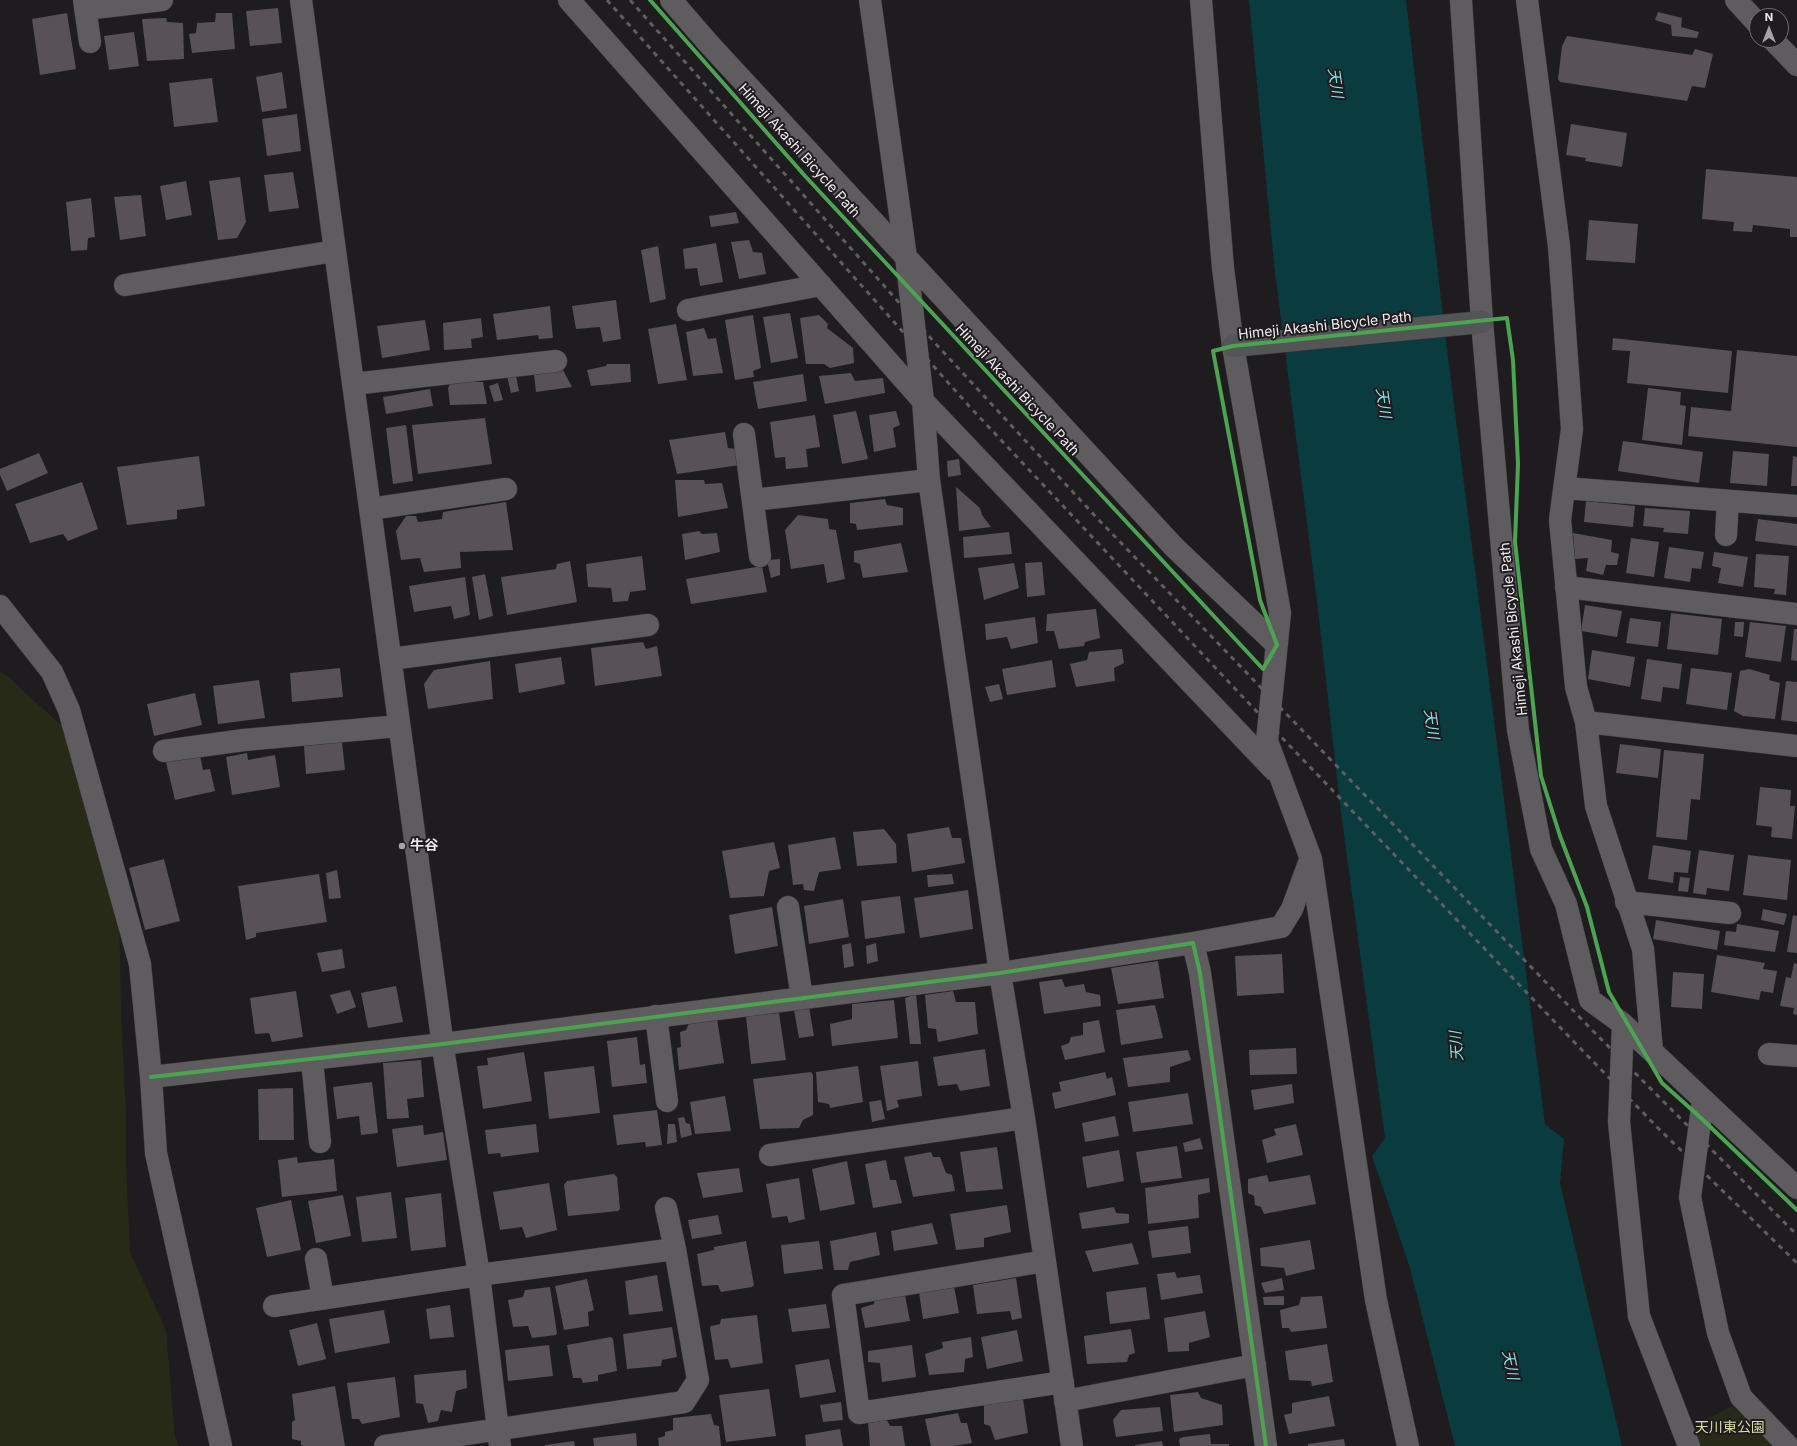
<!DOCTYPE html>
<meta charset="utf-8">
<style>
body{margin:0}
#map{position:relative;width:1797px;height:1446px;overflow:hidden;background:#1e1c1e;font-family:Inter,sans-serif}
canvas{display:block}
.north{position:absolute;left:1749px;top:8px;width:40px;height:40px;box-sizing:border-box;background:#1f1b1f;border:1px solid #716e72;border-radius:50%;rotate:0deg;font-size:11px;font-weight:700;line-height:16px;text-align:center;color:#edebee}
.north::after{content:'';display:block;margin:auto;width:14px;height:18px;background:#a5a3a5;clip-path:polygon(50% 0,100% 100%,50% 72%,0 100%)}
</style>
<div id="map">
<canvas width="1797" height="1446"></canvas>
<div class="north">N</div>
</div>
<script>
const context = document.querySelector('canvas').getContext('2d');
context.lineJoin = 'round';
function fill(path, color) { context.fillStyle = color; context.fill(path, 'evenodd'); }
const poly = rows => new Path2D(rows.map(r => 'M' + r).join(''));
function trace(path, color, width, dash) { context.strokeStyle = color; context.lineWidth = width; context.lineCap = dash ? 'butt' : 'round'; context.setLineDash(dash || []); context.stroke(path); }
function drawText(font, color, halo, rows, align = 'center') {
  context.font = font + ' Inter,"Noto Sans JP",sans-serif'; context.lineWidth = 4; context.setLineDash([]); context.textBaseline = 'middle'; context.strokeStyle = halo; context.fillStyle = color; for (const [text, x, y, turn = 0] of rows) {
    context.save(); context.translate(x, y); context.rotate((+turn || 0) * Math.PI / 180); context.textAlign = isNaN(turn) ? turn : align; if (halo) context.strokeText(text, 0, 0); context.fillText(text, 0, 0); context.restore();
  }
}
fill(poly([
 [0,672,6,675,74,737,119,898,121,1016,126,1112,126,1164,130,1252,166,1330,175,1437,179,1446,0,1446],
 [1732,1406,1778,1446,1696,1446,1689,1428]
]), '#272a17');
fill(poly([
 [1249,0,1406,0,1445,333,1545,1124,1564,1139,1560,1183,1622,1446,1455,1446,1410,1268,1372,1156,1385,1138,1340,805,1318,610,1274,264]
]), '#093b3f');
fill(poly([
 [278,8,282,43,250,46,246,11],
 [1658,12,1682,18,1681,27,1699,32,1697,38,1672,36,1671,25,1655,20],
 [67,13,76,69,40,75,32,19],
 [216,13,232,13,235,49,192,53,189,34,196,33,197,23,215,22],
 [166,18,167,22,183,23,184,59,147,61,142,19],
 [134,32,139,66,109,70,104,36],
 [1567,36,1692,55,1695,49,1713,54,1705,88,1692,86,1687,101,1560,82,1558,79,1562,46],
 [282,72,287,108,262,112,256,77],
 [212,78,218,122,174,127,169,83],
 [297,114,301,151,267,156,262,119],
 [1571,124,1627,133,1622,167,1585,161,1586,158,1566,155],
 [1706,169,1797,177,1797,237,1790,237,1790,229,1753,225,1752,232,1733,231,1734,222,1702,219],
 [293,172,299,208,269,212,264,175],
 [240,177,246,222,237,238,218,240,209,181],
 [186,181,192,215,166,220,160,186],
 [141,195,146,236,120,240,114,197],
 [91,198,95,237,88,238,87,250,71,251,66,202],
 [736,212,739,223,711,227,709,216],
 [1589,220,1638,224,1635,263,1586,260],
 [749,240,753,252,762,253,766,274,739,279,731,242],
 [716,243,723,282,700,286,697,268,685,269,683,249],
 [658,246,666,299,650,303,641,250],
 [616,300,621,339,603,342,600,327,576,329,572,306],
 [550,306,553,338,539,339,538,335,497,340,493,314],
 [790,313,798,358,771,363,763,317],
 [753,315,761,368,753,371,754,377,735,380,725,320],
 [819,315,828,324,827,328,853,348,854,363,830,368,824,364,806,364,800,318],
 [481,318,483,337,471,339,472,348,444,350,443,323],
 [425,320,430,350,382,358,377,326],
 [676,324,687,380,658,384,648,329],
 [704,328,708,339,716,338,723,373,693,376,686,332],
 [1613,338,1732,351,1728,393,1627,383,1630,351,1612,350],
 [1737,350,1797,356,1797,447,1688,436,1691,407,1731,411],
 [607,364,630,364,631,382,591,386,587,370,606,366],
 [515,370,519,391,511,393,506,372],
 [563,370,572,387,536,392,534,375],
 [851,373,855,381,883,378,885,393,825,404,819,376],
 [803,374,807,401,758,409,753,382],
 [466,377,468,382,483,382,487,404,450,405,448,388,453,378],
 [498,383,503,400,494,402,489,386],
 [1648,388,1681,392,1680,405,1686,406,1682,445,1642,440],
 [430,389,433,406,386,414,383,397],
 [856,411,868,459,842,464,833,415],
 [896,411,900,425,893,428,896,447,874,452,869,415],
 [815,415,820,447,806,449,808,467,786,469,785,457,775,458,770,422],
 [485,418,492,464,418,474,412,425],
 [406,425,413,481,393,484,386,428],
 [725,432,728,448,736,449,740,465,677,474,669,440],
 [1623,441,1703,452,1699,483,1618,471],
 [1733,451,1769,454,1767,486,1730,483],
 [39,453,48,473,7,491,0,475,0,469],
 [199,456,205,506,177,510,177,519,127,525,117,467],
 [1793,456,1797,457,1797,486,1791,486],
 [959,459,961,475,948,477,947,461],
 [675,480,704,480,705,484,722,483,728,508,678,517],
 [82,482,98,529,68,541,63,534,30,543,15,504],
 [956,487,980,508,982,515,991,527,959,531],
 [885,499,887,505,903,508,903,525,857,530,856,524,850,523,850,503],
 [1586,501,1635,506,1633,527,1584,522],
 [506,502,513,550,460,552,461,568,424,572,420,558,401,560,396,531,406,516,416,516,418,522,442,519,443,512],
 [1645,508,1690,511,1688,534,1663,532,1664,528,1643,526],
 [798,515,828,519,829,529,836,530,845,579,827,583,824,564,791,569,785,530],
 [1758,519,1797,524,1797,546,1755,541],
 [699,531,702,534,717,533,720,552,685,560,682,534],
 [1009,532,1012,554,964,558,963,537],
 [1573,533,1612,540,1611,552,1619,554,1617,565,1606,565,1603,575,1586,571,1588,558,1575,559],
 [1631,538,1659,542,1654,577,1626,573],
 [901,543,908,572,863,578,860,564,854,562,854,551],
 [1669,547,1704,552,1701,569,1692,568,1690,582,1664,578],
 [1714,552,1748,557,1743,587,1718,583,1721,568,1712,566],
 [1756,554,1789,556,1786,595,1774,594,1775,589,1754,587],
 [642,556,646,590,630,592,628,601,613,602,611,588,588,587,586,564],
 [780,559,780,575,771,578,767,560],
 [570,561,577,602,507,615,501,577,556,569,557,564],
 [1042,562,1045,595,1027,597,1025,563],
 [1014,563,1019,588,984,600,978,568],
 [762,566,767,592,691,604,686,579],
 [485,574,493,616,479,620,472,577],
 [465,577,470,615,454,619,451,606,414,612,409,586],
 [1585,605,1622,611,1617,637,1581,631],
 [1096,609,1100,638,1085,642,1084,646,1059,649,1054,631,1046,631,1047,614],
 [1671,613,1722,619,1718,655,1667,649],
 [1035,617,1038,643,1011,649,1007,637,986,640,985,624],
 [1630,618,1661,622,1658,647,1626,643],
 [1735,622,1744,622,1743,637,1734,636],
 [1750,622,1786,626,1781,662,1745,657],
 [1794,629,1797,629,1797,661,1791,660],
 [643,642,646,649,657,646,662,676,595,686,591,648],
 [1122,649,1124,663,1114,668,1115,681,1076,687,1070,664,1087,660,1089,652],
 [1592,650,1635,657,1630,687,1588,679],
 [561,657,565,684,519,693,515,664],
 [1647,659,1682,664,1679,689,1663,687,1661,702,1641,699],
 [1052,660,1056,687,1007,695,1002,669],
 [490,661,493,699,428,709,424,684,434,670],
 [340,668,343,697,292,702,290,673],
 [1691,668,1732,673,1727,710,1686,704],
 [1749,669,1770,675,1769,680,1780,683,1775,719,1743,716,1734,711,1740,671],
 [259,680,265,718,218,724,213,686],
 [1786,681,1797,682,1797,722,1781,720],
 [999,684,1003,699,990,702,985,687],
 [195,693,202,725,154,736,147,704],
 [342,742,345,770,306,774,304,746],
 [1620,744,1661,749,1658,778,1616,773],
 [1664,750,1704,754,1700,800,1691,799,1687,840,1656,837],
 [247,753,248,760,275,755,280,787,232,795,226,757],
 [200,755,203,770,210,769,215,791,175,800,166,762],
 [1760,787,1791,790,1790,806,1795,806,1792,839,1771,837,1772,827,1756,825],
 [949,827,952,838,961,838,965,863,912,872,907,834],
 [884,829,896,844,897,863,857,866,853,832],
 [835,837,841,869,819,872,814,891,804,890,803,884,793,885,788,845],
 [774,842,780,868,769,871,764,896,730,898,722,851],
 [1653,845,1691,851,1688,873,1674,872,1673,883,1648,879],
 [1699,850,1734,855,1729,891,1707,888,1706,895,1693,893],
 [1748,855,1791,860,1787,900,1743,895],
 [164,859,180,921,145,930,129,868],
 [337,870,341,898,329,899,326,873],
 [319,874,327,922,256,933,256,937,246,940,238,886],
 [952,874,954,884,928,887,927,875],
 [1680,877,1690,878,1688,892,1678,891],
 [968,890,973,929,920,938,914,898],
 [900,896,905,933,865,939,861,901],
 [843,899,849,937,809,944,804,906],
 [772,907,778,946,735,954,729,915],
 [1763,909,1787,914,1784,925,1761,920],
 [1793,915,1797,916,1797,953,1787,952],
 [1656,920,1720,931,1717,950,1653,939],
 [1737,924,1779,931,1775,952,1724,945,1726,931,1736,932],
 [851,943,854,966,844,968,842,945],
 [876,943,878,961,867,964,866,946],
 [342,949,345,968,322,972,317,953],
 [1282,954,1284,993,1237,996,1235,956],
 [1717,955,1765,963,1763,969,1777,971,1773,993,1761,991,1759,1000,1711,992],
 [1158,961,1164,998,1118,1004,1111,968],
 [1794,963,1797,964,1797,1015,1793,1014,1794,1008,1780,1006,1786,977,1791,978],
 [1673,972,1704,974,1702,1009,1671,1007],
 [1062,979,1065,987,1084,984,1086,992,1100,995,1101,1006,1044,1014,1039,982],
 [396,986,403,1022,368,1028,361,993],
 [350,990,356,1007,337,1014,330,995],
 [296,991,303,1037,272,1042,269,1033,255,1034,250,998],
 [953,991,956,1002,975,1002,978,1034,938,1042,936,1029,928,1028,925,995],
 [916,994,921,1044,910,1044,905,998],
 [894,1000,898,1038,832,1046,830,1024,852,1019,852,1004],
 [1155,1005,1163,1038,1121,1045,1116,1010],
 [809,1007,814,1036,799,1038,794,1010],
 [779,1013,786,1060,751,1064,746,1016],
 [717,1019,724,1063,679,1070,677,1048,681,1047,680,1032,686,1030,689,1023],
 [1099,1020,1105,1052,1065,1060,1061,1046,1069,1043,1071,1037,1083,1035,1083,1023],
 [637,1037,640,1065,645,1064,647,1083,612,1087,607,1041],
 [1296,1048,1297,1074,1250,1075,1249,1050],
 [985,1049,990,1086,960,1091,957,1084,938,1086,933,1057],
 [1188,1050,1191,1060,1170,1067,1170,1082,1128,1087,1123,1058],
 [524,1052,532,1101,483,1109,477,1066,488,1065,487,1058],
 [421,1060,424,1097,407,1099,409,1118,387,1119,383,1063],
 [918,1061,922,1096,897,1100,899,1107,887,1111,880,1066],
 [594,1066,600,1113,549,1119,544,1072],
 [858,1066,863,1102,830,1108,829,1104,818,1102,816,1072],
 [811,1072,813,1075,813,1115,803,1120,799,1128,760,1129,753,1079],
 [1105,1072,1107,1079,1112,1077,1116,1095,1055,1109,1052,1093,1061,1091,1059,1082],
 [372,1082,378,1133,361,1135,359,1116,337,1119,333,1087],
 [1292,1084,1294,1103,1254,1110,1251,1090],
 [293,1088,294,1140,259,1140,258,1089],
 [1188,1093,1193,1124,1133,1132,1128,1102],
 [725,1096,731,1131,695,1134,690,1102],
 [881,1100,885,1119,872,1122,869,1102],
 [657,1110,662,1145,646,1147,645,1142,617,1145,613,1115],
 [1115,1116,1119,1136,1085,1142,1082,1123],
 [684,1117,686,1123,690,1124,692,1135,681,1138,678,1118],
 [536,1124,539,1152,501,1157,500,1153,488,1154,485,1130],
 [668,1124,675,1124,677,1142,667,1144],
 [1296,1124,1303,1155,1267,1163,1262,1140,1276,1135,1274,1129],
 [423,1125,424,1135,443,1132,447,1160,397,1167,392,1129],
 [1200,1138,1203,1149,1185,1152,1183,1143],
 [1177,1146,1182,1178,1141,1183,1136,1152],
 [997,1147,1003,1189,966,1192,960,1152],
 [1119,1150,1124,1181,1087,1188,1082,1157],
 [931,1152,933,1157,940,1157,946,1173,952,1175,955,1191,913,1197,904,1157],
 [297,1157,298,1163,334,1159,337,1191,282,1197,278,1160],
 [886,1160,890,1180,896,1180,902,1203,873,1208,865,1164],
 [847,1161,855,1204,820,1211,812,1169],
 [739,1168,743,1192,703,1198,697,1173],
 [614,1174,617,1177,620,1209,618,1211,568,1216,564,1185,567,1181],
 [1267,1175,1269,1182,1310,1175,1316,1204,1264,1214,1261,1207,1255,1205,1254,1196,1248,1193,1248,1179],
 [799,1178,805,1219,789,1223,787,1216,772,1218,766,1184],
 [1209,1178,1210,1192,1198,1195,1199,1218,1148,1224,1145,1188],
 [549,1183,557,1230,526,1238,522,1227,500,1230,493,1192],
 [391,1192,397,1238,362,1242,356,1197],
 [441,1193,446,1247,411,1251,405,1198],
 [343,1195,351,1236,316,1243,308,1201],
 [291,1200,301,1250,267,1257,256,1208],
 [1007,1205,1011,1232,984,1238,984,1247,956,1250,950,1214],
 [1114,1207,1116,1213,1129,1214,1129,1223,1082,1229,1079,1213],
 [718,1215,722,1234,692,1239,688,1220],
 [932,1223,938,1244,894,1251,891,1231],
 [1188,1226,1191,1253,1152,1258,1148,1231],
 [876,1232,880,1255,850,1262,848,1270,834,1270,830,1241],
 [1310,1240,1315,1269,1286,1276,1284,1268,1261,1266,1260,1248],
 [746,1241,754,1285,752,1287,721,1292,718,1285,702,1286,697,1254,714,1250,714,1247],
 [819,1241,823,1269,784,1274,781,1245],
 [1132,1243,1139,1264,1093,1272,1085,1251],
 [1175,1272,1177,1278,1200,1275,1203,1293,1161,1300,1157,1274],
 [657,1275,663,1311,629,1315,625,1281],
 [1016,1278,1022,1318,1012,1320,1010,1311,977,1314,973,1285],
 [1282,1278,1284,1290,1265,1293,1261,1283],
 [587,1279,594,1310,588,1312,589,1326,564,1330,555,1286],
 [954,1286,959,1313,923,1319,919,1292],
 [550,1287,557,1333,556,1335,532,1338,528,1326,513,1327,508,1300,523,1297,525,1290],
 [1146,1287,1150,1319,1110,1324,1106,1292],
 [904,1290,910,1321,865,1328,861,1308,874,1304,875,1296],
 [1284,1296,1284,1305,1264,1305,1263,1297],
 [1322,1296,1327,1328,1291,1332,1289,1328,1282,1328,1280,1310,1299,1305,1301,1297],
 [826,1304,830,1328,792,1332,788,1309],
 [450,1305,454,1337,430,1339,426,1309],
 [384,1310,390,1343,335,1353,329,1319],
 [1205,1311,1210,1337,1189,1343,1189,1351,1168,1352,1164,1318],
 [757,1315,763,1363,731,1368,728,1359,715,1360,710,1328,711,1326,720,1324,721,1319],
 [317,1323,326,1359,298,1366,289,1330],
 [672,1327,677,1357,662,1360,661,1366,627,1369,623,1334],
 [1131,1329,1135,1353,1129,1355,1127,1362,1087,1364,1084,1336],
 [1017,1330,1023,1361,987,1369,981,1337],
 [611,1337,613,1339,617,1371,598,1375,598,1381,583,1383,581,1378,573,1378,567,1345],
 [971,1337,973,1357,965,1359,964,1372,929,1375,925,1354,943,1348,942,1342],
 [1327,1344,1333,1382,1312,1386,1311,1381,1289,1380,1285,1351],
 [549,1345,553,1376,508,1381,505,1350],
 [912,1345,916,1377,882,1382,880,1363,868,1362,868,1351],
 [829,1359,836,1392,800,1398,795,1365],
 [466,1370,467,1388,456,1391,452,1412,441,1410,438,1421,428,1423,423,1404,416,1403,414,1375],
 [395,1377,400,1417,362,1424,359,1419,352,1419,347,1383],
 [335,1386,345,1446,304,1446,301,1445,301,1441,292,1439,292,1422,295,1420,292,1394],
 [769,1389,776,1436,726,1442,719,1395],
 [1198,1392,1201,1398,1222,1405,1223,1425,1174,1432,1170,1395],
 [1329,1396,1335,1426,1289,1434,1284,1415,1292,1413,1292,1403],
 [1023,1399,1028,1433,995,1440,990,1426,984,1424,984,1405],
 [841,1402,843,1420,823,1422,820,1405],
 [1160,1407,1163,1431,1116,1437,1113,1420,1121,1410],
 [958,1413,961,1423,967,1423,972,1443,953,1446,931,1446,925,1419],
 [711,1414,714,1425,719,1426,721,1446,659,1446,658,1438,665,1436,665,1432,673,1430,673,1418],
 [887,1420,890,1426,902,1426,905,1446,870,1446,868,1423],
 [840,1429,843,1446,806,1446,805,1435],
 [636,1433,637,1446,594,1446,593,1438],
 [1210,1434,1211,1444,1229,1444,1229,1446,1180,1446,1179,1439,1183,1437],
 [1344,1439,1345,1446,1308,1446,1308,1444],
 [574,1441,575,1446,545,1446,545,1445],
 [1162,1441,1163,1446,1135,1446,1135,1445]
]), '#585158');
const street = poly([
 [84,0,90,42],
 [301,0,445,1061,479,1275,500,1446],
 [569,0,923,401,1274,770],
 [671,0,709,44,1174,547,1277,645],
 [870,0,906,257,923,401,929,480,1000,973,1024,1118,1072,1446],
 [1201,0,1223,268,1233,346,1280,613,1267,741,1311,859,1376,1300,1408,1446],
 [1461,0,1482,322,1518,730,1541,849,1566,904,1590,1000,1623,1024,1797,1188],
 [1527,0,1559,246,1572,429,1560,520,1576,687,1586,722,1596,806,1643,949,1652,1051],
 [1736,0,1757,23],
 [86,9,162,0],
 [1773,40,1797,65],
 [125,285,335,251],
 [688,310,821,285],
 [353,384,556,361],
 [744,434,760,556],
 [1565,488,1797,506],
 [753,500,929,480],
 [370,509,506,489],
 [1726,535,1728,501],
 [1566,587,1797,614],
 [0,606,52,672,69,710,140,964,151,1077,156,1153,221,1446],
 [391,659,648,625],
 [1586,722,1797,746],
 [164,751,244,740,399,726],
 [1626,902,1730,913],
 [788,907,802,998],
 [1193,943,1281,927,1292,909,1310,860],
 [656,1016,667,1101],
 [1623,1024,1619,1122,1639,1316,1689,1446],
 [1769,1054,1797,1056],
 [312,1060,320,1142],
 [151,1077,443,1044,1000,973,1193,943,1200,973,1266,1446],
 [1703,1100,1690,1197,1718,1333,1741,1397,1788,1446],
 [770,1155,1024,1118],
 [316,1259,323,1298],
 [1045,1261,843,1295,859,1413,1063,1382],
 [274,1306,479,1275,675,1249],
 [1065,1401,1255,1365],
 [385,1446,684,1402,698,1380,675,1249,666,1208]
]);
const secondary = poly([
 [1233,346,1482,322]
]);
trace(street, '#39373a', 23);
trace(secondary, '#39373a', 23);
trace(street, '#5e5c5e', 22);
trace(secondary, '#535556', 22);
trace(poly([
 [607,0,969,406,1240,694,1578,1046,1659,1129,1797,1263],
 [630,0,935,343,1096,517,1592,1030,1797,1235]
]), '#5f5d5f', 3, [5, 5]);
trace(poly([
 [650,0,805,176,1263,669,1277,645,1260,600,1213,351,1233,346,1507,318,1513,360,1518,464,1515,542,1541,776,1560,836,1587,907,1609,992,1662,1083,1701,1118,1797,1210],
 [151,1077,443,1044,1000,973,1193,943,1200,973,1266,1446]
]), '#4ca352', 4);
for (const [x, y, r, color] of [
 [402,846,4,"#a5a3a5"]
]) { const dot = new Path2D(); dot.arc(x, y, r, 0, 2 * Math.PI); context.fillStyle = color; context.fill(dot); trace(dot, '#1f1b1f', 1.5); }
drawText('14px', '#edebee', '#1f1b1f', [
 ["Himeji Akashi Bicycle Path",799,151,48],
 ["Himeji Akashi Bicycle Path",1325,326,-6],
 ["Himeji Akashi Bicycle Path",1017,390,47],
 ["Himeji Akashi Bicycle Path",1514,629,-96]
]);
drawText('bold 14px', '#edebee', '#1f1b1f', [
 ["牛谷",410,846]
], 'left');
drawText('14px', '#d5dfa0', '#1f1b1f', [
 ["天川東公園",1730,1428]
]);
drawText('italic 15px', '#88dee5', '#1f1b1f', [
 ["天川",1335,83,82],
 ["天川",1383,403,82],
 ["天川",1431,724,82],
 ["天川",1457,1046,-94],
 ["天川",1510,1365,78]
]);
</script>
